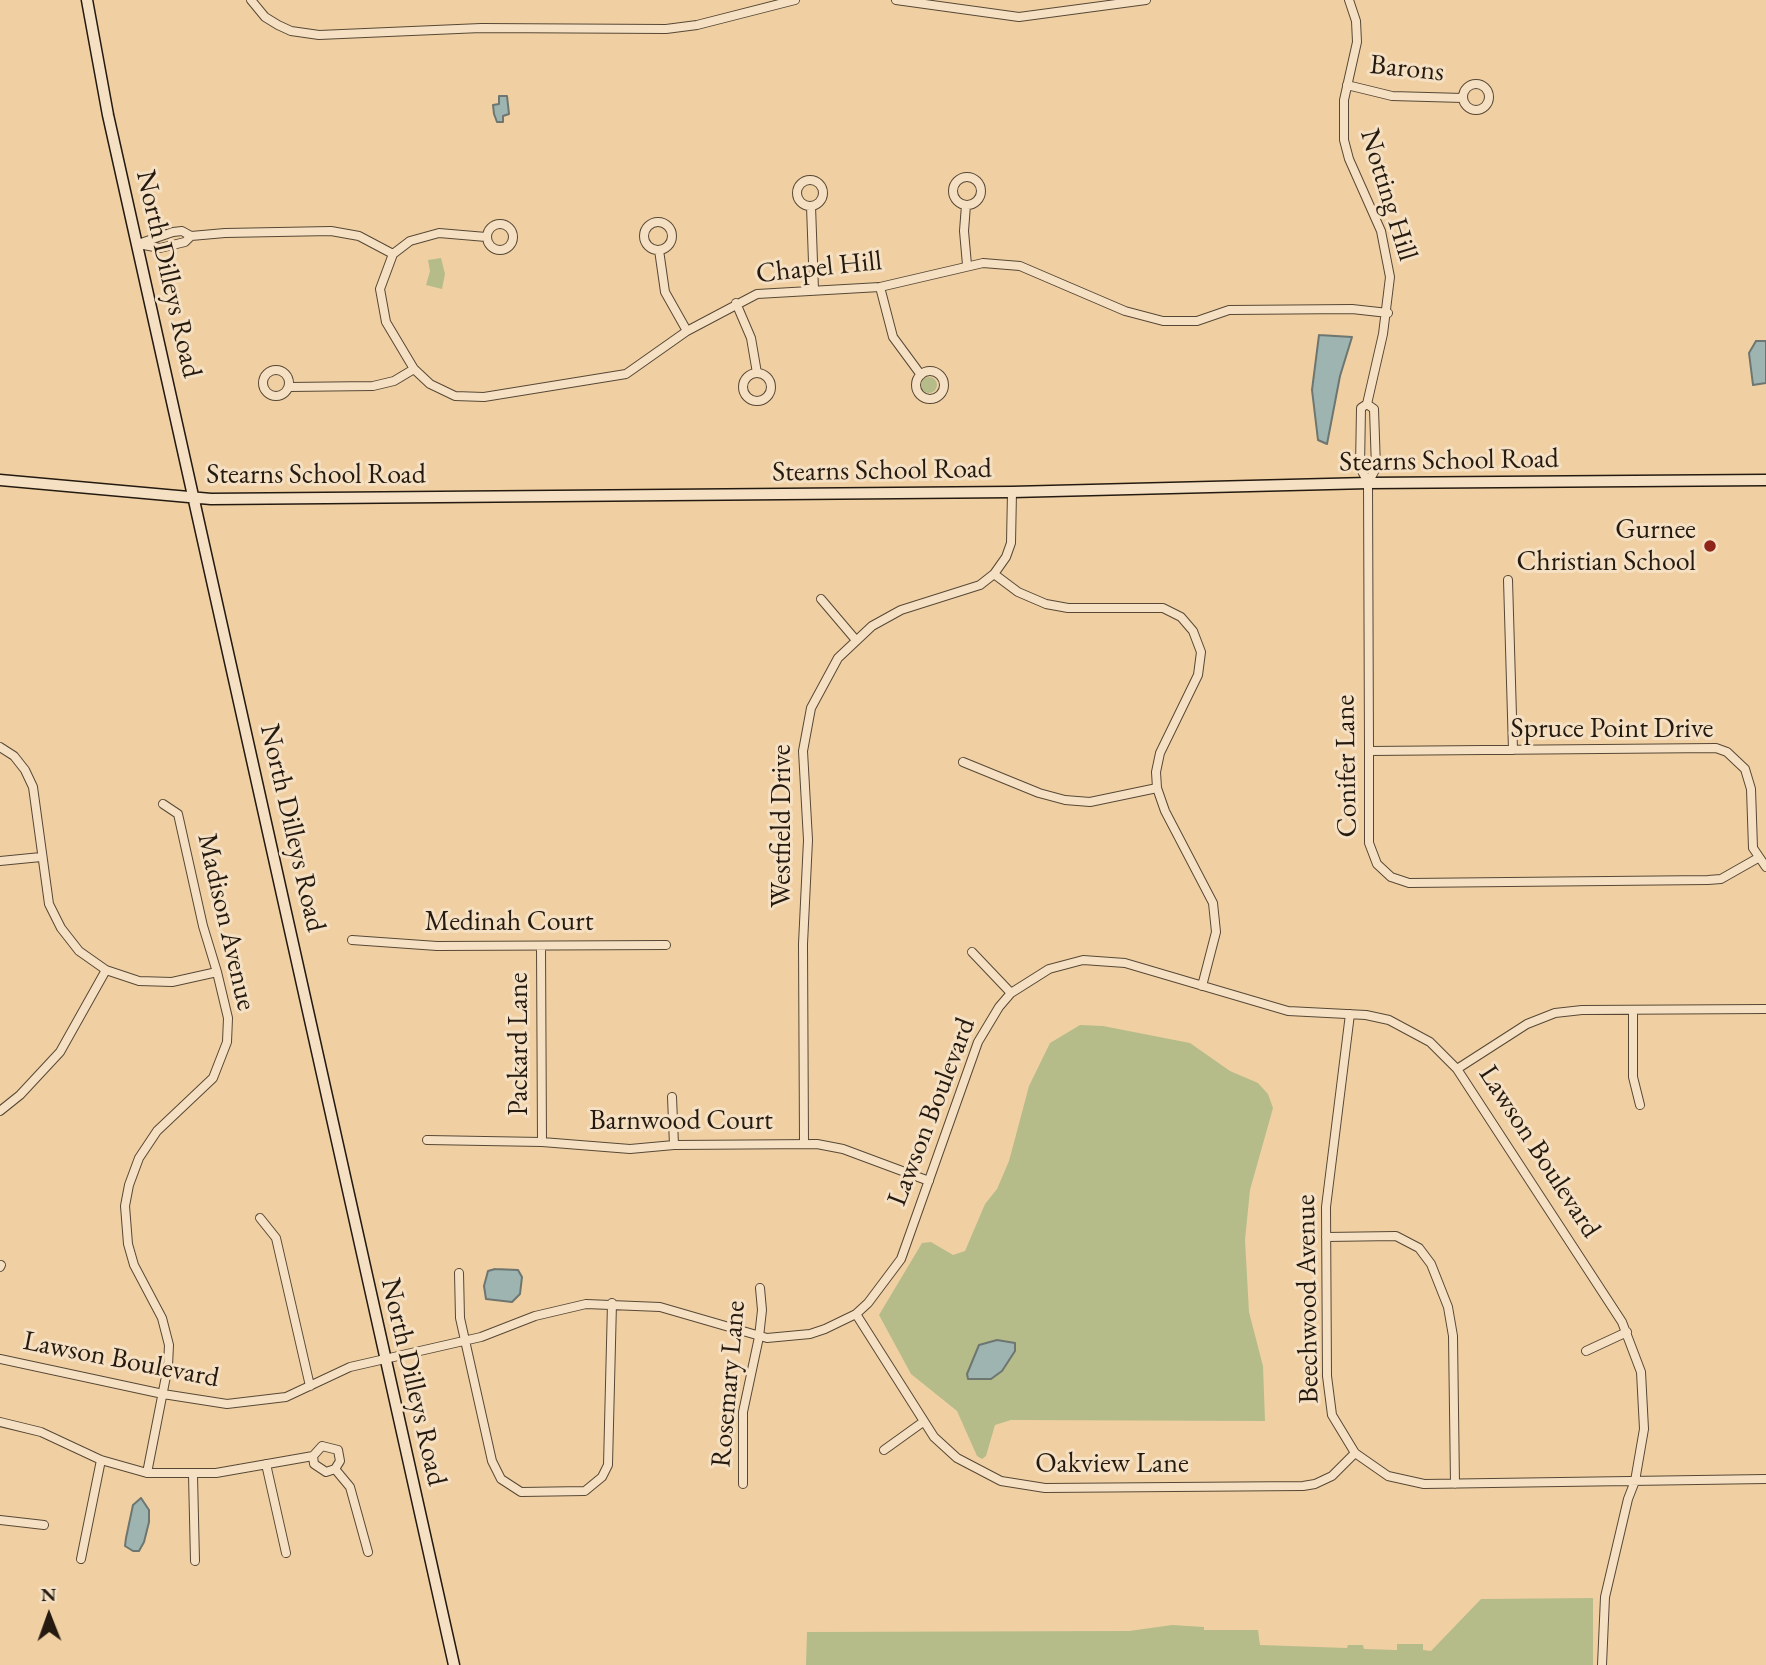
<!DOCTYPE html>
<style>
body{margin:0}
#map{position:relative;width:1766px;height:1665px;overflow:hidden;background:#f0d0a3;font-family:"EB Garamond",serif}
canvas{display:block}
.north{position:absolute;left:14px;top:1581px;width:70px;height:70px;-webkit-text-stroke:5px #f5e0c3;paint-order:stroke;rotate:359deg;font-size:19px;font-weight:700;line-height:28px;text-align:center;color:#241a10}
.north::after{content:'';display:block;margin:auto;width:24px;height:32px;background:#241a10;clip-path:polygon(50% 0,100% 100%,50% 72%,0 100%)}
</style>
<div id="map">
<canvas width="1766" height="1665"></canvas>
<div class="north">N</div>
</div>
<script>
const context = document.querySelector('canvas').getContext('2d');
context.lineJoin = 'round';
function fill(path, color) { context.fillStyle = color; context.fill(path, 'evenodd'); }
const poly = rows => new Path2D(rows.map(r => 'M' + r).join(''));
function trace(path, color, width, dash) { context.strokeStyle = color; context.lineWidth = width; context.lineCap = dash ? 'butt' : 'round'; context.setLineDash(dash || []); context.stroke(path); }
function drawText(font, color, halo, rows, align = 'center') {
  context.font = font + ' "EB Garamond",serif'; context.lineWidth = 6; context.setLineDash([]); context.textBaseline = 'middle'; context.strokeStyle = halo; context.fillStyle = color; for (const [text, x, y, turn = 0] of rows) {
    context.save(); context.translate(x, y); context.rotate((+turn || 0) * Math.PI / 180); context.textAlign = isNaN(turn) ? turn : align; if (halo) context.strokeText(text, 0, 0); context.fillText(text, 0, 0); context.restore();
  }
}
fill(poly([
 [441,258,445,274,442,289,426,285,430,271,428,260],
 '921 385a8 8 0 1 1 16 0a8 8 0 1 1-16 0Z',
 [1080,1025,1103,1026,1190,1043,1230,1071,1258,1083,1268,1094,1273,1108,1250,1190,1245,1240,1249,1312,1263,1366,1265,1421,1011,1420,995,1425,986,1456,982,1459,977,1456,957,1411,911,1374,879,1315,922,1243,931,1242,953,1255,965,1251,985,1204,997,1189,1009,1161,1029,1086,1050,1043],
 [1593,1598,1593,1665,806,1665,807,1632,1129,1631,1172,1625,1204,1627,1204,1630,1258,1630,1260,1645,1347,1648,1348,1645,1363,1645,1364,1649,1397,1650,1397,1644,1423,1644,1423,1650,1431,1651,1481,1599]
]), '#b5bc89');
const water = poly([
 [499,96,507,96,509,114,503,116,503,122,497,122,494,114,493,105,499,104,499,96],
 [1319,335,1352,337,1340,376,1327,444,1318,440,1312,390,1319,335],
 [1756,341,1766,341,1766,383,1753,385,1749,353,1756,341],
 [495,1269,518,1270,522,1277,520,1294,512,1302,486,1299,484,1286,488,1271,495,1269],
 [997,1340,1015,1343,1015,1351,1002,1371,991,1379,968,1379,967,1374,979,1345,997,1340],
 [141,1498,149,1510,149,1522,144,1542,139,1551,133,1551,125,1546,126,1538,133,1505,141,1498]
]);
fill(water, '#9eb4b0');
trace(water, '#6d7670', 2);
const street = poly([
 [251,0,265,17,278,25,291,31,319,35,481,28,666,29,697,25,795,0],
 [896,0,1019,17,1146,0],
 [1349,0,1356,21,1357,42,1344,100,1344,140,1349,159,1381,231,1390,277,1383,334,1367,404,1361,408,1360,467,1368,483],
 '1463 97a13 13 0 1 1 26 0a13 13 0 1 1-26 0Z',
 [1347,85,1392,96,1463,98],
 '953 191a14 14 0 1 1 28 0a14 14 0 1 1-28 0Z',
 '797 193a13 13 0 1 1 26 0a13 13 0 1 1-26 0Z',
 [966,205,964,231,967,265],
 [811,206,814,290],
 '644 236a14 14 0 1 1 28 0a14 14 0 1 1-28 0Z',
 '487 237a13 13 0 1 1 26 0a13 13 0 1 1-26 0Z',
 [486,237,439,233,410,241,393,254,380,289,386,322,414,369,430,384,455,396,484,397,626,374,687,331,757,294,880,287,983,263,1020,266,1125,311,1163,321,1197,321,1229,310,1352,309,1388,313],
 [138,244,160,248,185,242,191,236,225,233,331,231,359,236,393,254],
 [138,244,173,232,182,231,191,236],
 [659,250,665,292,687,331],
 [880,287,893,337,921,375],
 [736,303,751,338,757,373],
 '263 383a13 13 0 1 1 26 0a13 13 0 1 1-26 0Z',
 '916 385a14 14 0 1 1 28 0a14 14 0 1 1-28 0Z',
 '743 387a14 14 0 1 1 28 0a14 14 0 1 1-28 0Z',
 [289,387,373,386,394,381,414,369],
 [1367,404,1374,409,1376,468,1368,483,1369,751,1369,843,1377,864,1391,877,1409,883,1708,880,1721,879,1758,858],
 [994,574,1018,592,1046,604,1068,608,1163,608,1181,617,1193,631,1201,652,1198,675,1160,753,1156,772,1157,788,1165,811,1213,903,1216,932,1202,986],
 [1508,580,1513,750],
 [821,599,855,639],
 [0,747,14,756,25,770,33,787,49,904,61,928,79,951,106,970,139,981,172,982,217,972],
 [1369,751,1716,748,1727,752,1745,769,1751,789,1753,848,1766,867],
 [963,762,1039,793,1065,800,1090,802,1157,788],
 [0,861,41,857],
 [352,940,437,946,666,945],
 [541,946,542,1142],
 [972,952,1011,993],
 [1633,1010,1633,1077,1640,1105],
 [1350,1014,1326,1207,1327,1376,1332,1415,1355,1453,1388,1476,1424,1484,1766,1479],
 [1457,1069,1527,1024,1555,1013,1582,1010,1766,1009],
 [672,1097,674,1145],
 [0,1111,20,1095,60,1052,106,970],
 [427,1140,542,1142,630,1149,674,1145,817,1144,843,1149,929,1181],
 [804,1143,803,944,808,840,803,751,811,708,838,658,872,626,901,610,980,585,994,574,1006,557,1011,543,1012,492],
 [260,1218,276,1238,310,1386],
 [1326,1237,1396,1236,1419,1248,1431,1264,1448,1307,1453,1336,1455,1484],
 [0,1267,1,1265],
 [459,1273,460,1318,492,1461,501,1479,521,1492,585,1491,602,1477,608,1465,612,1303],
 [856,1314,934,1437,957,1458,1001,1481,1045,1488,1303,1486,1315,1484,1332,1476,1355,1453],
 [1586,1351,1627,1332],
 [0,1359,163,1394,227,1404,286,1397,350,1367,481,1337,535,1316,586,1304,660,1307,767,1338,810,1334,825,1329,856,1314,868,1303,901,1259,978,1042,999,1007,1011,993,1049,969,1083,960,1125,963,1288,1011,1366,1015,1389,1020,1430,1042,1457,1069,1622,1322,1641,1372,1644,1429,1635,1481,1628,1499,1605,1597,1602,1665],
 [0,1422,41,1432,101,1460,147,1473,216,1473,313,1456,322,1446,338,1450,340,1461,335,1469,326,1472,314,1464,313,1456],
 [884,1450,923,1422],
 [266,1464,286,1553],
 [335,1469,350,1487,368,1552],
 [147,1473,168,1366,169,1345,162,1318,134,1265,128,1244,125,1206,129,1185,139,1158,157,1131,213,1078,227,1042,228,1018,217,972,203,926,178,814,163,804],
 [193,1475,195,1561],
 [743,1484,743,1412,759,1337,762,1310,760,1288],
 [0,1520,44,1525],
 [81,1559,101,1460]
]);
const secondary = poly([
 [87,0,108,115,454,1665],
 [0,480,211,499,1012,492,1368,483,1766,480]
]);
trace(street, '#574835', 10);
trace(secondary, '#241a10', 13);
trace(street, '#f5e0c3', 8);
trace(secondary, '#f5e0c3', 10);
for (const [x, y, r, color] of [
 [1710,546,7,"#8f2418"]
]) { const dot = new Path2D(); dot.arc(x, y, r, 0, 2 * Math.PI); context.fillStyle = color; context.fill(dot); trace(dot, '#f5e0c3', 2.5); }
drawText('28px', '#241a10', '#f5e0c3', [
 ["Barons",1407,69,6],
 ["Notting Hill",1388,195,73],
 ["Chapel Hill",819,268,-6],
 ["North Dilleys Road",168,274,77],
 ["Stearns School Road",1449,461,-1],
 ["Stearns School Road",882,471,-1],
 ["Stearns School Road",316,475],
 ["Spruce Point Drive",1612,729],
 ["Conifer Lane",1347,766,-91],
 ["Westfield Drive",782,826,-90],
 ["North Dilleys Road",292,828,77],
 ["Madison Avenue",226,922,77],
 ["Medinah Court",509,922],
 ["Packard Lane",519,1044,-90],
 ["Lawson Boulevard",932,1112,-69],
 ["Barnwood Court",681,1121],
 ["Lawson Boulevard",1539,1152,57],
 ["Beechwood Avenue",1308,1299,-91],
 ["Lawson Boulevard",121,1360,11],
 ["North Dilleys Road",413,1382,77],
 ["Rosemary Lane",729,1384,-85],
 ["Oakview Lane",1112,1464]
]);
drawText('28px', '#241a10', '#f5e0c3', [
 ["Gurnee",1696,530],
 ["Christian School",1696,562]
], 'right');
</script>
